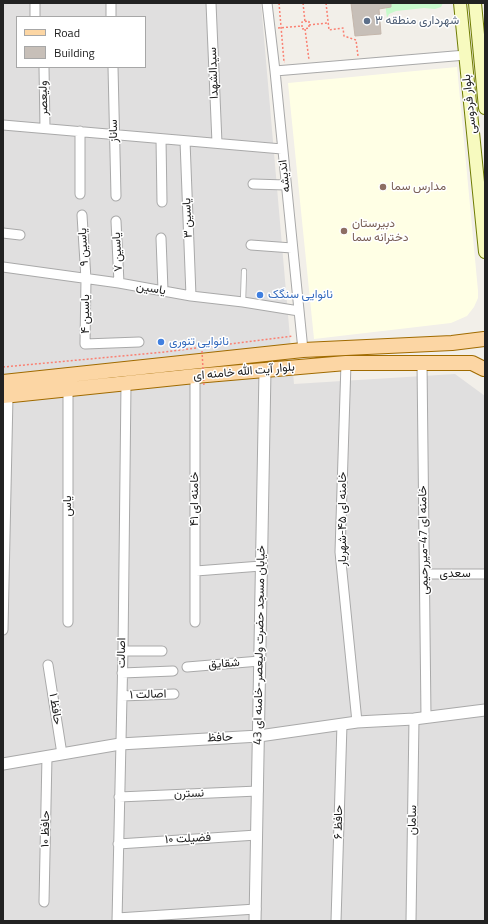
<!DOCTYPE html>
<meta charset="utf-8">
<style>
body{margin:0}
#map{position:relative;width:488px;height:924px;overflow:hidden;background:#f2efe9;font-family:"Titillium Web",sans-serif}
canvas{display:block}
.frame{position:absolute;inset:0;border:4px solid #222;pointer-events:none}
.legend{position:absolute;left:16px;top:16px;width:130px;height:52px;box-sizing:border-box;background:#fff;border:1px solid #a7a7a7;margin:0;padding:5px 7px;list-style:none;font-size:12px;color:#222}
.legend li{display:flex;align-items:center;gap:8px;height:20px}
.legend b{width:20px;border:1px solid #a7a7a7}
</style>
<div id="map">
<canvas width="488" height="924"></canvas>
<div class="frame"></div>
<ul class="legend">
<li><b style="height:5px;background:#fcd6a4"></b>Road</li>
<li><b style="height:11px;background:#c7bfb8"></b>Building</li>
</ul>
</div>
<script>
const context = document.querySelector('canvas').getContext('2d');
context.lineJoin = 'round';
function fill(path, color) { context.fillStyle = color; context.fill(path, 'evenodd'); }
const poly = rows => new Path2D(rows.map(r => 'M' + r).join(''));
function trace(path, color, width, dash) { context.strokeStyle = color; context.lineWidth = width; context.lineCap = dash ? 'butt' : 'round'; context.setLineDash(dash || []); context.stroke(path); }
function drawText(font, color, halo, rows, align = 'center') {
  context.font = font + ' "Titillium Web",Vazirmatn,sans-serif'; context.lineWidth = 3; context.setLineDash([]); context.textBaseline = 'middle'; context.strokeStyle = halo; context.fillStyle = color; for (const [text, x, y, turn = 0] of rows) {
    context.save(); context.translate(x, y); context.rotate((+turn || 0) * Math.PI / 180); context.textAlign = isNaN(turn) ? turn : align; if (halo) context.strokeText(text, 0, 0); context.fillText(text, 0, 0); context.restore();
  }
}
fill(poly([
 [3,3,261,3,294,384,455,374,485,396,485,921,3,921],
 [17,17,145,17,145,67,17,67]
]), '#e0dfdf');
fill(poly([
 [457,67,478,291,478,298,474,307,467,316,451,323,314,339,288,83]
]), '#ffffe5');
fill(poly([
 [385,3,443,3,441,7,435,9,424,8,396,11,389,14,387,18]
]), '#c8facc');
const building = poly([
 [351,3,391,3,391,7,379,9,381,34,355,36,351,3]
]);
fill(building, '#c7bfb8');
trace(building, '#c4b6ab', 1);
const service = poly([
 [243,302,244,271]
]);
const minor = poly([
 [35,3,35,17],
 [111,3,111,17],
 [211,3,217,143],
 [267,3,275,71,303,350],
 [44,67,45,128],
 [113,67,116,196],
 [275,71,466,55],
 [3,125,282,149],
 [161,139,162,202],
 [185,141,191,296],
 [253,184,286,185],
 [80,194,80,131],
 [82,215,86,279,85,344,139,342],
 [116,221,119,283],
 [3,233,20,235],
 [161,238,163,290],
 [251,245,292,248],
 [3,267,119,283,191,296,243,302,299,311],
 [346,363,340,552,357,722],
 [422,363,426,717],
 [195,376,195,622],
 [196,571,261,566],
 [425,574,485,574],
 [68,622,68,390],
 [3,630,8,396],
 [123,651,162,651],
 [48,665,62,754],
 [187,667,260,661],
 [122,673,173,671],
 [122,696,174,694],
 [119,797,258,791],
 [118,844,257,835],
 [44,902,47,756],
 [117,918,256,909],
 [117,921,123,651,126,384],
 [336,921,342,724],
 [411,921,414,719]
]);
const tertiary = poly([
 [3,764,120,744,259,736,357,722,414,719,485,710],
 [255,921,265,370]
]);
const secondary = poly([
 [460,3,485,252],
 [475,3,485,108]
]);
const primary = poly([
 [3,382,303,350,452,343,484,339],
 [3,396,195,376,346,363,472,363,484,369]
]);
trace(service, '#a9a9a9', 6);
trace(minor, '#a9a9a9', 11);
trace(tertiary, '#a9a9a9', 13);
trace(secondary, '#707d05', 14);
trace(primary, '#a06b00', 16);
trace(poly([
 [279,3,284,62,285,62],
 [303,3,305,22],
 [326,3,329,30,343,28,344,36,356,40,358,56],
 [309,21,309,28,302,29,302,22,309,21],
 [309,25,327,23],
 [278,28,302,26],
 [305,29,309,60],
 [3,367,165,352,293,336]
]), '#fa8072', 1.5, [2, 2]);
trace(service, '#fff', 4.5);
trace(minor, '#fff', 9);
trace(tertiary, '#fff', 11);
trace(secondary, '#f7fabf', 12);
trace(primary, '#fcd6a4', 14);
trace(poly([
 [202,351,204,387]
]), '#fa8072', 1.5, [2, 2]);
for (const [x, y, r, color] of [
 [367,21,4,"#5c6f8a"],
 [383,187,4,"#8d6e63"],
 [344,231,4,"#8d6e63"],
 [260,295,4,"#3f7fe0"],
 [161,342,4,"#3f7fe0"]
]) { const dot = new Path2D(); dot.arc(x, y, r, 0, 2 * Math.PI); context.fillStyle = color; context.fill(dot); trace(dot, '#fff', 1.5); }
drawText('12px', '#4e5e75', '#fff', [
 ["شهرداری منطقه ۳",375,21]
], 'left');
drawText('12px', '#222', '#fff', [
 ["سیدالشهدا",214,73,-92],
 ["ولیعصر",44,98,-91],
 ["بلوار فردوسی",470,104,-96],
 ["ساناز",114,131,-91],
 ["اندیشه",285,176,-96],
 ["یاسین ۳",188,218,-92],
 ["یاسین ۹",84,247,-93],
 ["یاسین ۷",118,252,-93],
 ["یاسین",151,289,9],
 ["یاسین ۴",86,314,-90],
 ["بلوار آیت الله خامنه ای",244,372,-5],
 ["خامنه ای ۴۱",195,499,-90],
 ["یاس",68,506,-90],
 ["خامنه ای ۴۵-شهریار",343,519,-90],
 ["خامنه ای 47-میررحیمی",424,540,-91],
 ["سعدی",455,574],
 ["خیابان مسجد حضرت ولیعصر-خامنه ای 43",260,645,-89],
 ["اصالت",122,653,-89],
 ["شقایق",224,664,-4],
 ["اصالت ۱",148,695,-2],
 ["حافظ ۱",55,709,81],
 ["حافظ",220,738,-3],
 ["نسترن",189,794,-2],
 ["سامان",413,820,-89],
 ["حافظ ۶",339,822,-89],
 ["حافظ ۱۰",46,829,-89],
 ["فضیلت ۱۰",188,839,-3]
]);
drawText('12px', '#785e54', '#fff', [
 ["مدارس سما",391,187],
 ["دبیرستان",352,224],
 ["دخترانه سما",352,238]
], 'left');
drawText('12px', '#366cbe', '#fff', [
 ["نانوایی سنگک",268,295],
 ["نانوایی تنوری",169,342]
], 'left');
</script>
